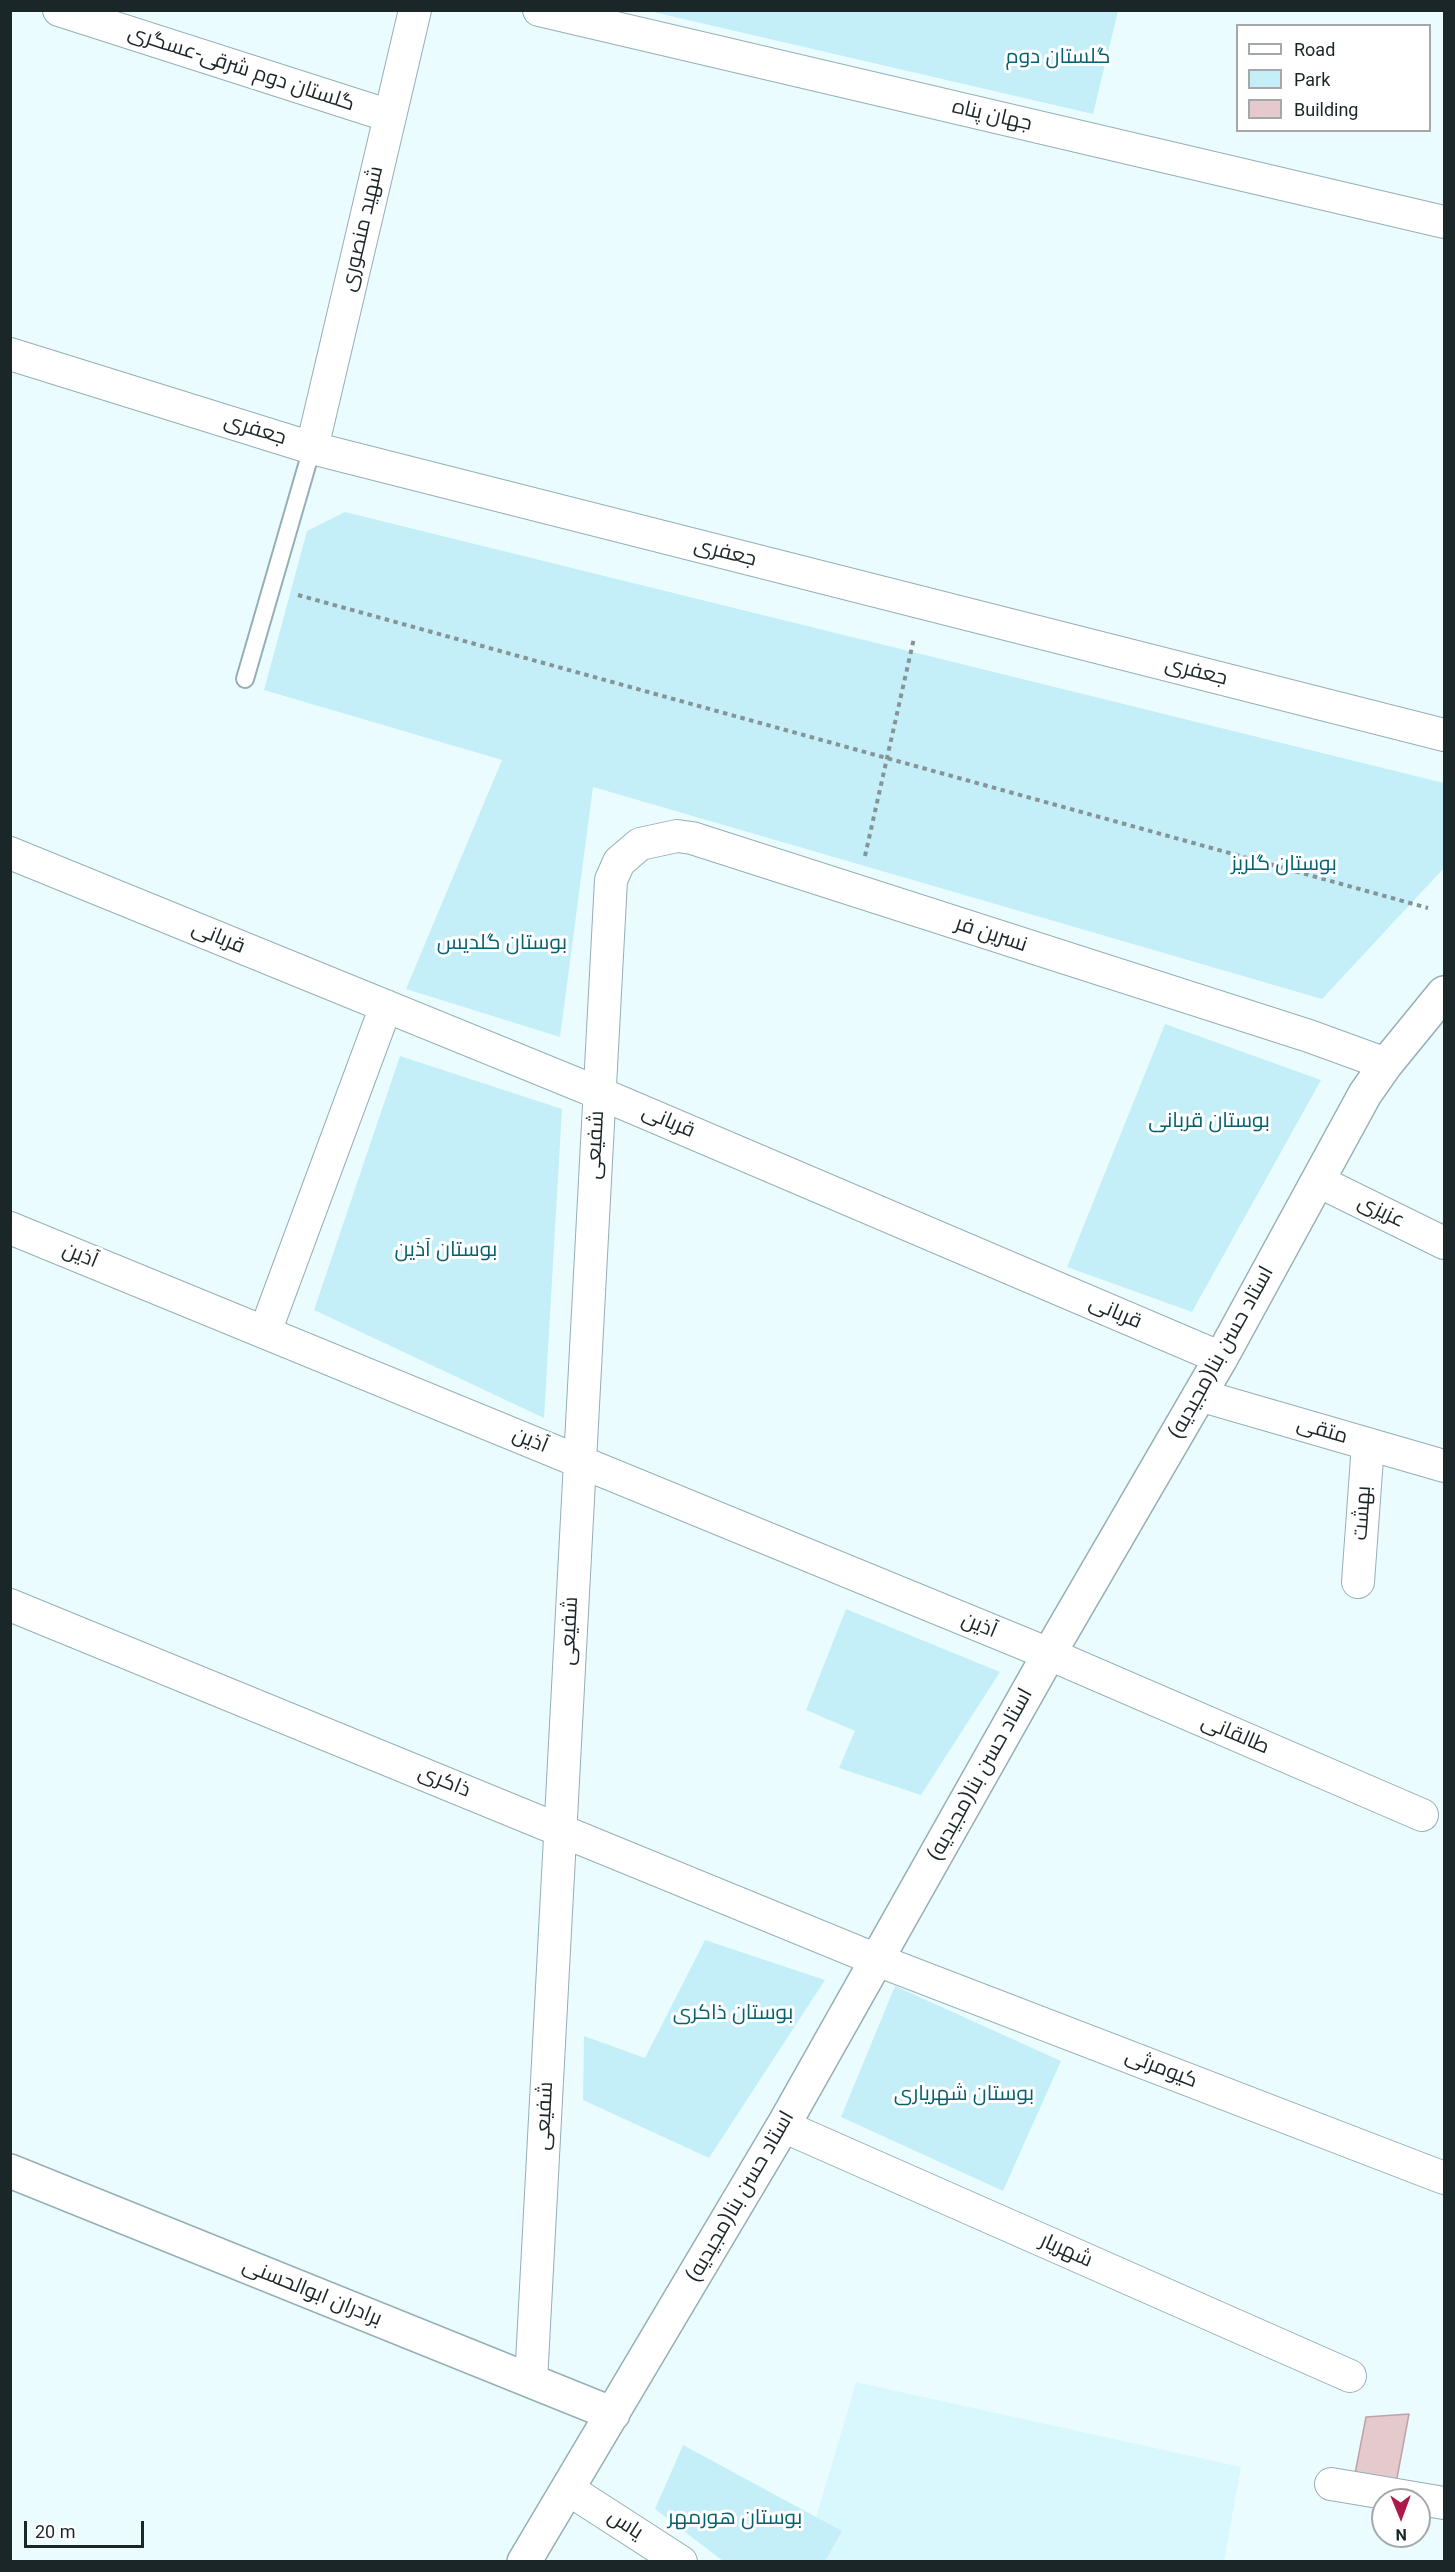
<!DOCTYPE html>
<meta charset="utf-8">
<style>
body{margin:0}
#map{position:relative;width:1455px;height:2572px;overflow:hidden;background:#ebfcff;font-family:Roboto,sans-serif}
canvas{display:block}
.frame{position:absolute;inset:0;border:12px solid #1b2628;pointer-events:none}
.legend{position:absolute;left:1236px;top:24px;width:195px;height:108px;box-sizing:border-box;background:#fff;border:2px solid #a4a8a9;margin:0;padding:8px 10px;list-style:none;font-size:18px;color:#1b2628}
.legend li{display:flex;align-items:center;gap:12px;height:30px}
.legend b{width:30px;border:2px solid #a4a8a9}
.north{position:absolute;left:1371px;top:2488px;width:60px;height:60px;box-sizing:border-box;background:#fff;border:2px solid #a4a8a9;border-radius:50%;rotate:179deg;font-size:16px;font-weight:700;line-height:24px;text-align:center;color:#1b2628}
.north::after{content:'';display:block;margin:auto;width:21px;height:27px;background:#ad1a48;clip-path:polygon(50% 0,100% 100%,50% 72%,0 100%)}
.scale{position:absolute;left:24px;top:2521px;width:120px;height:27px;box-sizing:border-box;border:3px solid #1b2628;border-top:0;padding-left:8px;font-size:18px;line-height:21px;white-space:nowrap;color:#1b2628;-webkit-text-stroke:4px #fff;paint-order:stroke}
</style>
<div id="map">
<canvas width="1455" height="2572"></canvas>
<div class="frame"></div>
<ul class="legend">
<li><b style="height:8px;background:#fff"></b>Road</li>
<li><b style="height:16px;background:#c4eff8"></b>Park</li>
<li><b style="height:16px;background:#e5cacd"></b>Building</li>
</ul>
<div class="north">N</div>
<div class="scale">20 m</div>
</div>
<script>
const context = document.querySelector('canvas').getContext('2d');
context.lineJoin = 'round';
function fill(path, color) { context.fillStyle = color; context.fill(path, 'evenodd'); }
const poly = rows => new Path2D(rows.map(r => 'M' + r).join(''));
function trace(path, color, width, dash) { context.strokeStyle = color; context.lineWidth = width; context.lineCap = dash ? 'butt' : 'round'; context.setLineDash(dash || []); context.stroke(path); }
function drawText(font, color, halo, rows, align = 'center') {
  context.font = font + ' Roboto,Cairo,sans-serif'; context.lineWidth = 6; context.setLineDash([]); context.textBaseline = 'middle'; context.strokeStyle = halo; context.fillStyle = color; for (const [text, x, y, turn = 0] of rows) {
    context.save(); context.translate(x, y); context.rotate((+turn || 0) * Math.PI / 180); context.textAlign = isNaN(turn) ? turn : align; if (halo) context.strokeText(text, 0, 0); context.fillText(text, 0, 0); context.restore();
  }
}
fill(poly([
 [856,2382,1241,2467,1224,2561,803,2562]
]), '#d9f8fe');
fill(poly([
 [649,11,1118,10,1118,11,1093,114],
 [345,512,1444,783,1444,868,1322,999,593,787,560,1037,406,989,502,760,264,690,307,531],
 [1165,1024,1321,1080,1192,1312,1067,1267],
 [400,1056,562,1109,544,1418,314,1310],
 [846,1609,1000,1672,921,1795,839,1768,855,1731,806,1710],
 [705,1940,825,1980,709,2158,583,2100,584,2036,645,2058],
 [895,1986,1061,2061,1003,2191,841,2117],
 [683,2445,842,2531,825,2561,723,2561,655,2509]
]), '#c4eff8');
const building = poly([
 [1409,2414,1394,2494,1353,2484,1366,2417,1409,2414]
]);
fill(building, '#e5cacd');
trace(building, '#bda3a6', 1.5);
const lane = poly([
 [245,679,312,448]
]);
const street = poly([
 [59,10,390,116],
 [539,10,1444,222],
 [10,354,312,448,1444,735],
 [312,448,415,10],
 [10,853,599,1093,1221,1358],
 [1318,1181,1444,1243],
 [10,1228,1049,1654,1422,1815],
 [265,1332,386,1006],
 [1199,1395,1444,1466],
 [1358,1582,1368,1444],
 [10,1605,877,1960,1444,2178],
 [783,2126,1350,2376],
 [531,2381,611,880,619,862,640,844,677,836,692,838,1309,1036,1386,1064],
 [1331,2484,1444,2503],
 [568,2489,681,2562]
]);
const secondary = poly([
 [10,2171,613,2414],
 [524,2562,783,2126,1049,1654,1221,1358,1365,1094,1386,1064,1444,993]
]);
trace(lane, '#94afb5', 20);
trace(street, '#94afb5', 34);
trace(secondary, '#94afb5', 36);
trace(poly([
 [298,595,1428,908],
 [865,856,914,638]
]), '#869496', 4, [4.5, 4.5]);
trace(lane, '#fff', 16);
trace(street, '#fff', 32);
trace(secondary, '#fff', 33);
drawText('21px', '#046270', '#fff', [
 ["گلستان دوم",1058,58],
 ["بوستان گلریز",1284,865],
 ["بوستان گلدیس",502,944],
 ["بوستان قربانی",1209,1122],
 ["بوستان آذین",446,1251],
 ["بوستان ذاکری",733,2014],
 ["بوستان شهریاری",964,2095],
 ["بوستان هورمهر",735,2519]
]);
drawText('21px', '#1b2628', '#fff', [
 ["گلستان دوم شرقی-عسگری",241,69,18],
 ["جهان پناه",992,116,13],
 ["شهید منصوری",363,229,-77],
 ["جعفری",255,430,17],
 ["جعفری",725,553,14],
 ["جعفری",1196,672,14],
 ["نسرین فر",991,935,18],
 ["قربانی",218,938,22],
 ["قربانی",668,1122,23],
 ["شفیعی",596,1145,-87],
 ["عزیزی",1381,1212,26],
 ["آذین",80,1256,22],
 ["قربانی",1115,1313,23],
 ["استاد حسن بنا(مجیدیه)",1222,1353,-61],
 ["متقی",1322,1431,16],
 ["آذین",530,1441,22],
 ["بهشت",1363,1513,-86],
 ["آذین",979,1626,22],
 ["شفیعی",570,1631,-87],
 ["طالقانی",1235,1735,23],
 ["استاد حسن بنا(مجیدیه)",981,1775,-61],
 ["ذاکری",444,1782,22],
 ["کیومرثی",1161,2069,21],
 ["شفیعی",545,2116,-87],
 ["استاد حسن بنا(مجیدیه)",741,2197,-60],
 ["شهریار",1066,2251,24],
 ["برادران ابوالحسنی",312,2293,22],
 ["یاس",625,2525,33]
]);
</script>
